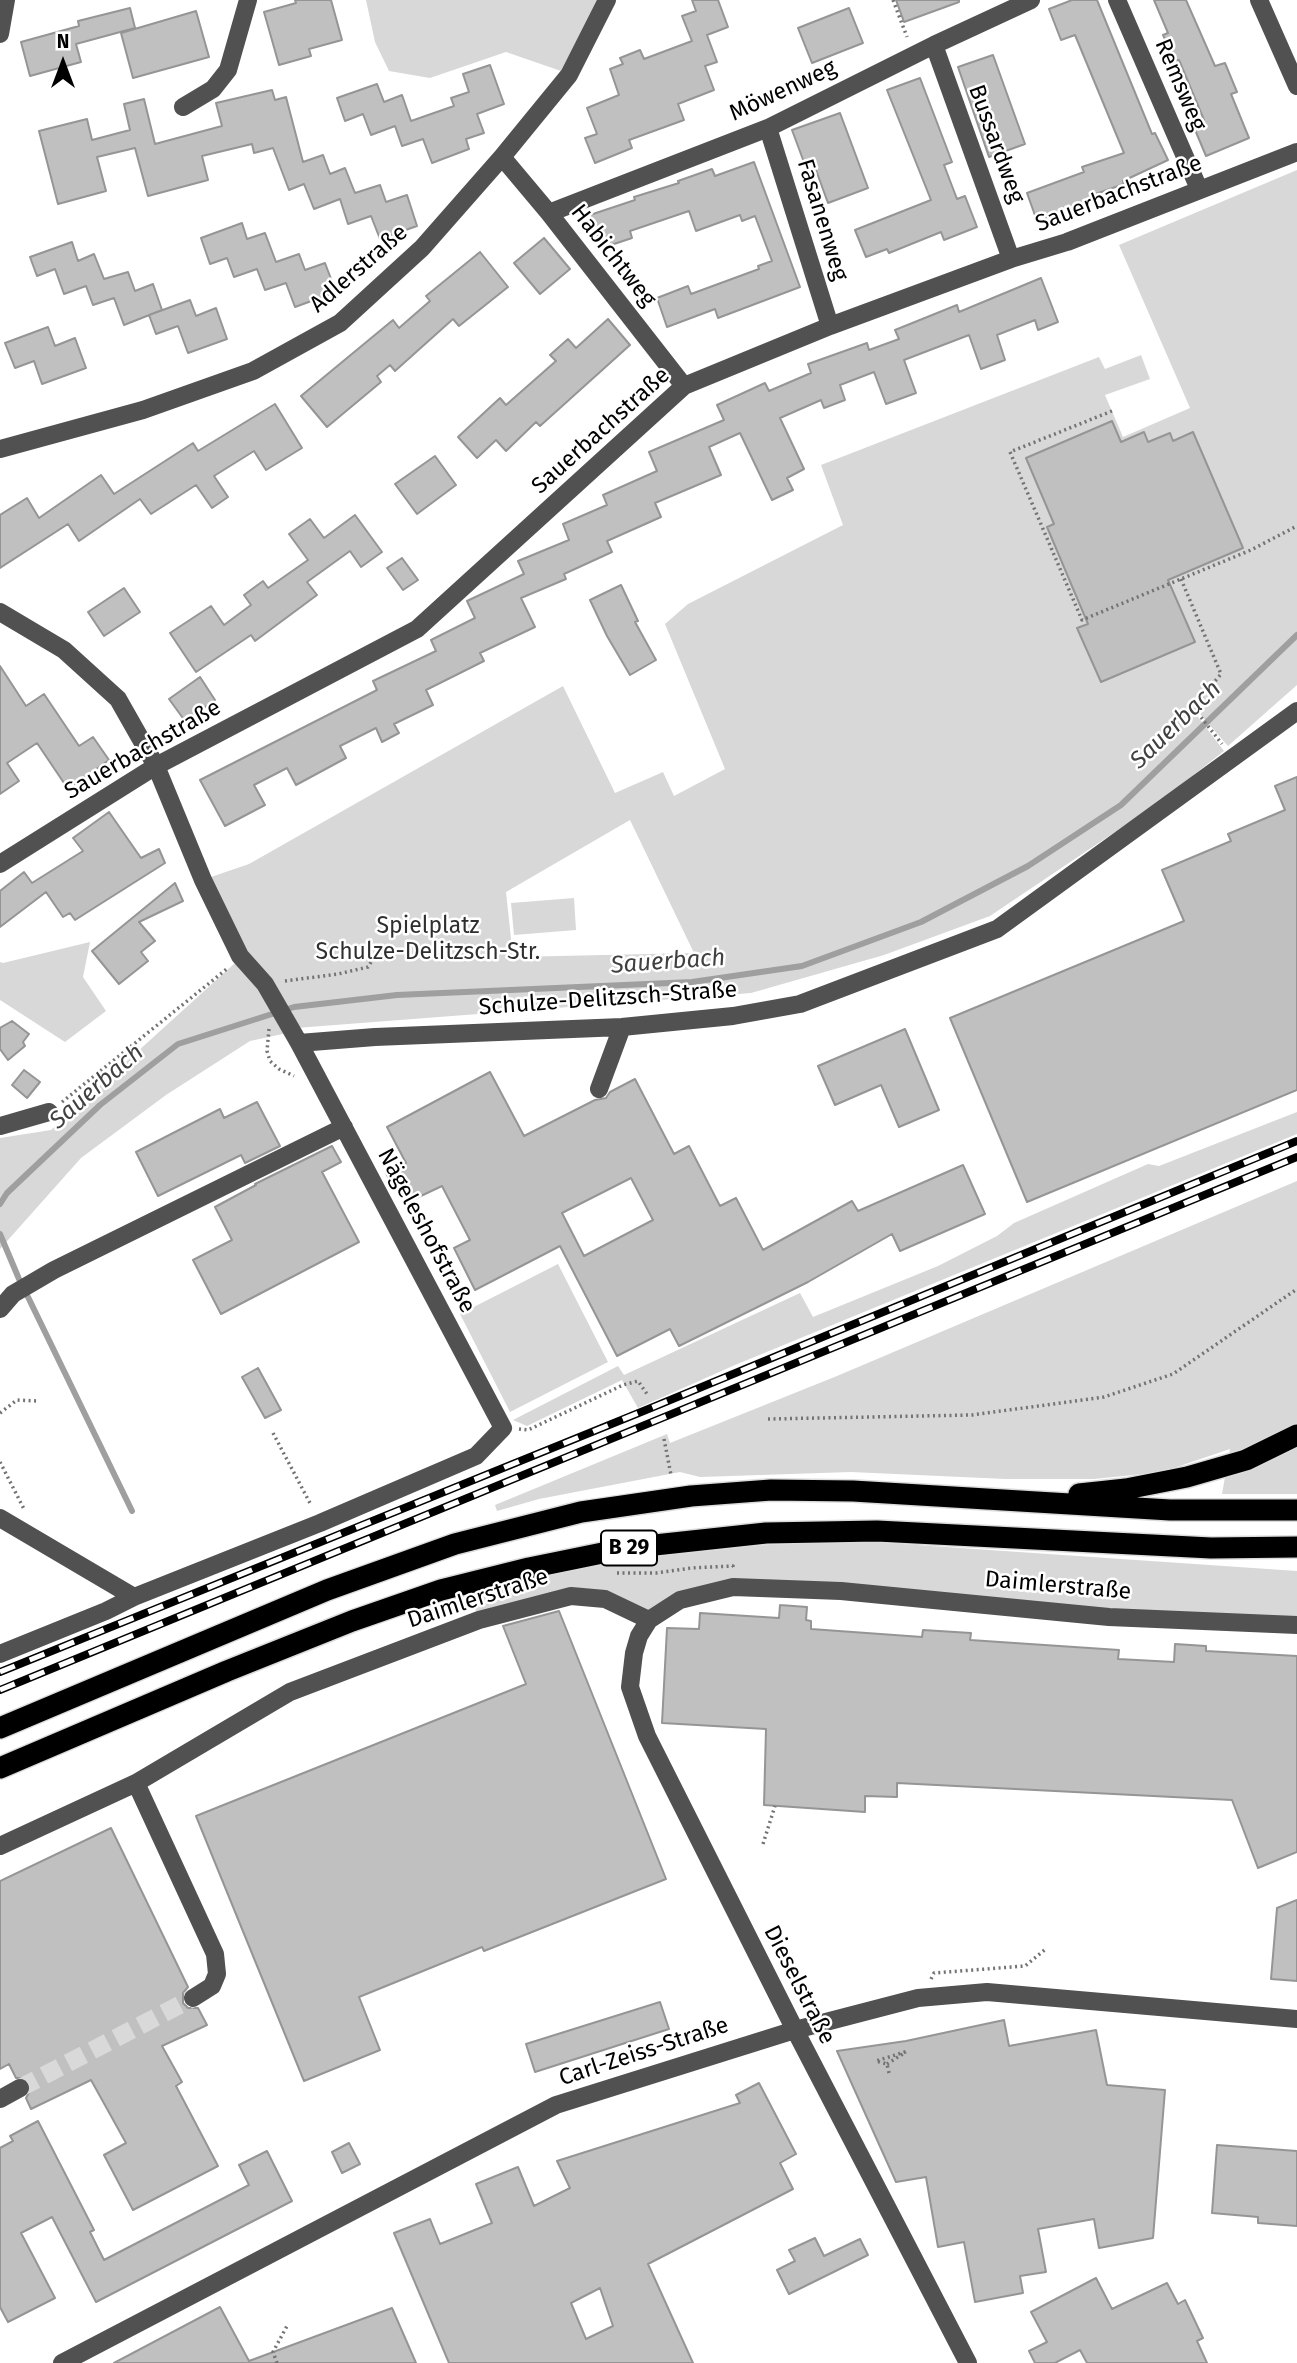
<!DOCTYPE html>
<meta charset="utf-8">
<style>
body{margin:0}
#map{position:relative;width:1297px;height:2363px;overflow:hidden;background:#fff;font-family:"Fira Sans",sans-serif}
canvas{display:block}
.north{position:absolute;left:28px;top:28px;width:70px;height:70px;-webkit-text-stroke:5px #fff;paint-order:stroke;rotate:0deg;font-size:19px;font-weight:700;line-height:28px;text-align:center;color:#000}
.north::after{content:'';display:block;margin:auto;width:24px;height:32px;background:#000;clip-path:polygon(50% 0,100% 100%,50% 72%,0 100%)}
</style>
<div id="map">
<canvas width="1297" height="2363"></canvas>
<div class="north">N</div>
</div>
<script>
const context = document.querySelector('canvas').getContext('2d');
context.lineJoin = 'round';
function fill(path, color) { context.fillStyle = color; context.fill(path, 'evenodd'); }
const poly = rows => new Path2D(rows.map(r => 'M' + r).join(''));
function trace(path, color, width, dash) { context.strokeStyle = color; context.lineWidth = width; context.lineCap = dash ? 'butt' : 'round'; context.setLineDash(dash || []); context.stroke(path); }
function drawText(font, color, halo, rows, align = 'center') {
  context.font = font + ' "Fira Sans",sans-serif'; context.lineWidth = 5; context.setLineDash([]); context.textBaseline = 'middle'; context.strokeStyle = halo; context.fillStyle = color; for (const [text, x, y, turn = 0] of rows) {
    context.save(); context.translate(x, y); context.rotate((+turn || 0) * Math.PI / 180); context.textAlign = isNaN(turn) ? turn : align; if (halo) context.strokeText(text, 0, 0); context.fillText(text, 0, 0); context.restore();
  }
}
fill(poly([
 [366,0,598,0,561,71,506,52,430,78,389,71,375,42],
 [1297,170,1297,685,1228,746,1200,714,1198,717,1224,751,1158,803,990,916,884,955,751,993,296,1028,270,976,245,953,208,878,249,864,563,686,615,793,663,772,674,796,725,769,665,624,688,604,843,525,821,465,1099,357,1105,369,1141,355,1150,379,1105,395,1123,437,1190,408,1119,245],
 [630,820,694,953,513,957,506,892],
 [574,898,576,930,514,935,511,903],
 [90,942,83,977,106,1011,65,1042,0,1000,0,962,3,963],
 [235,963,267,987,292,1032,250,1041,166,1095,81,1158,0,1249,0,1138,51,1130],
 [1297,1112,1297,1134,735,1365,638,1408,622,1380,527,1426,513,1420,618,1366,624,1375,800,1293,813,1317,938,1266,997,1236,1014,1223,1148,1164,1159,1166],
 [1297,1181,1297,1494,1222,1494,1230,1449,1162,1472,1094,1479,1006,1479,851,1472,700,1477,680,1472,539,1499,497,1511,495,1505,667,1434,670,1443,837,1376],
 [558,1264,608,1362,510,1412,460,1314],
 [858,1541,1297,1571,1297,1625,733,1587,649,1620,605,1599,479,1620,469,1590,580,1564,725,1547]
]), '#d8d8d8');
trace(poly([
 [0,1204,7,1193,100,1105,178,1044,294,1007,397,995,692,982,802,966,921,922,1028,866,1121,805,1297,635],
 [0,1234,19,1279],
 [28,1297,132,1511]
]), '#9f9f9f', 6);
const building = poly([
 [295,0,331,0,342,40,309,49,311,56,279,65,264,12,296,3,295,0],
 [692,0,718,0,728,27,707,35,717,62,705,66,714,90,678,104,684,120,629,140,632,148,595,163,585,138,597,134,587,108,619,95,610,69,623,64,620,58,640,50,644,59,692,41,682,16,696,11,692,0],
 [896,0,959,0,959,2,904,22,896,0],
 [1072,0,1097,0,1152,134,1155,133,1168,160,1123,181,1124,184,1090,196,1091,201,1037,221,1027,193,1084,172,1082,167,1124,153,1075,35,1061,40,1049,9,1072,0],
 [1154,0,1186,0,1215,66,1225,63,1237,92,1231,94,1249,138,1206,156,1193,125,1204,120,1179,60,1175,61,1163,35,1168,33,1154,0],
 [130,8,135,28,76,44,81,62,30,76,21,42,79,26,78,21,130,8],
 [849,8,863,43,812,63,798,28,849,8],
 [196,11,209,57,133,78,121,33,196,11],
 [993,55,1025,144,989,157,958,67,993,55],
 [490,65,504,104,477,114,484,133,466,139,469,149,432,163,423,139,402,146,395,126,371,135,363,114,345,121,337,98,377,84,384,102,402,95,411,121,454,106,451,98,469,92,463,74,490,65],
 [920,78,952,162,944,165,957,199,965,196,977,227,944,240,941,232,889,253,887,249,866,257,855,230,931,200,887,90,920,78],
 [272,90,275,100,286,97,303,162,323,155,330,174,345,168,355,193,380,185,386,202,407,195,417,226,380,239,371,216,348,224,340,199,314,209,304,184,289,190,273,148,254,153,252,144,202,156,208,180,148,196,135,148,97,157,106,191,58,204,39,131,87,119,92,140,130,130,124,104,144,99,155,144,222,126,216,103,272,90],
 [840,113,868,188,828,203,813,162,805,165,792,130,840,113],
 [754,162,800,287,718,318,715,309,667,327,657,298,688,286,691,294,759,269,758,266,772,261,755,216,742,221,740,215,696,231,689,211,630,231,632,238,602,248,590,215,635,200,634,197,679,183,678,181,712,169,715,176,754,162],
 [242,223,247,239,265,233,276,262,299,254,305,270,325,263,336,292,295,307,286,283,265,290,257,269,234,277,227,258,210,264,201,238,242,223],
 [544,238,570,269,540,294,514,263,544,238],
 [72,242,78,261,94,254,104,279,128,272,135,291,153,284,162,310,124,325,114,298,93,305,86,286,64,294,55,269,37,276,30,257,72,242],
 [480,252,508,287,459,326,453,319,395,371,390,365,377,376,381,382,327,427,301,396,393,320,399,328,430,301,426,296,480,252],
 [1041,278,1058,322,1038,330,1035,320,997,335,1005,360,981,369,969,335,904,360,916,393,886,404,874,372,840,385,845,400,824,408,821,400,780,418,804,469,787,478,793,490,772,500,740,433,709,447,721,475,655,503,661,517,607,541,612,552,564,574,566,579,521,598,535,627,480,653,484,661,426,690,433,705,394,724,399,733,382,742,376,728,340,746,346,758,296,785,287,768,254,785,265,805,225,826,200,780,377,690,373,681,436,651,431,640,475,618,467,601,524,574,518,561,569,540,563,524,607,505,603,495,657,471,649,452,724,420,717,405,765,383,769,391,811,373,808,364,867,343,869,350,899,339,895,330,957,305,959,312,1041,278],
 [190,300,196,316,216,308,227,339,188,353,178,326,156,334,149,315,190,300],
 [608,319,630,345,540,426,536,422,506,451,496,440,477,458,458,437,500,398,506,405,556,361,550,355,568,339,576,348,608,319],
 [48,327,55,346,75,338,86,368,42,384,34,361,15,368,5,343,48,327],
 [275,404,302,448,266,470,254,451,214,476,228,497,212,508,196,485,151,514,140,499,79,541,68,524,0,568,0,515,27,498,39,518,101,475,114,494,193,443,198,451,275,404],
 [1112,421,1121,442,1144,432,1148,442,1170,433,1173,441,1193,432,1243,548,1168,580,1195,642,1101,682,1077,628,1088,624,1047,527,1054,524,1026,458,1112,421],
 [435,456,456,485,417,514,395,484,435,456],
 [355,515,382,552,361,567,350,551,307,582,317,595,255,641,251,635,196,672,170,633,211,606,224,625,251,605,244,595,263,581,268,588,308,560,289,534,310,519,324,538,355,515],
 [402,558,418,580,403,590,387,568,402,558],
 [621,585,638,621,635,622,656,660,630,675,607,636,590,600,621,585],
 [124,588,140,612,104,636,88,612,124,588],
 [0,666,26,706,44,694,79,746,93,737,109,760,68,789,37,743,7,763,19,781,0,794,0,666],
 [200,677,215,700,185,721,169,699,200,677],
 [1297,777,1297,1090,1027,1202,950,1018,1184,921,1162,870,1231,841,1228,834,1285,810,1275,786,1297,777],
 [109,812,141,858,159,849,165,863,75,920,70,913,63,917,46,892,0,927,0,891,24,872,32,883,83,851,73,838,109,812],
 [175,883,183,901,139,922,155,941,141,952,148,961,119,984,92,951,175,883],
 [12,1021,29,1034,23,1042,25,1046,8,1060,0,1049,0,1028,12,1021],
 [905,1029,939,1110,899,1127,881,1085,835,1105,818,1066,905,1029],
 [24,1070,40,1082,27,1098,12,1085,24,1070],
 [490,1072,524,1136,595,1100,606,1098,610,1092,635,1079,674,1154,689,1146,720,1206,736,1198,763,1250,852,1201,858,1211,963,1165,985,1214,900,1251,892,1234,808,1282,679,1346,670,1329,617,1356,560,1246,475,1290,454,1248,470,1240,442,1186,406,1203,399,1188,395,1190,386,1173,406,1163,387,1127,490,1072],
 [631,1178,653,1220,584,1256,562,1213,631,1178],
 [257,1102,280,1146,245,1163,241,1155,158,1196,136,1152,220,1109,224,1118,257,1102],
 [332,1146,341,1162,322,1172,359,1242,221,1314,193,1260,232,1240,215,1207,256,1185,255,1184,332,1146],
 [258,1368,281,1410,265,1418,242,1377,258,1368],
 [780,1605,807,1607,806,1620,811,1621,811,1629,922,1637,923,1630,971,1633,970,1640,1119,1650,1118,1659,1174,1662,1175,1644,1206,1646,1206,1651,1297,1656,1297,1852,1258,1868,1232,1800,897,1783,897,1797,865,1796,865,1812,764,1805,766,1729,662,1723,667,1628,699,1629,700,1613,779,1618,780,1605],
 [559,1611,666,1879,484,1951,482,1947,359,1997,380,2050,304,2081,196,1816,526,1684,503,1626,559,1611],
 [111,1828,188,1987,183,1993,183,2003,188,2008,198,2008,207,2025,162,2046,182,2082,176,2086,218,2166,133,2210,104,2155,126,2143,91,2080,31,2109,26,2098,31,2089,30,2082,25,2078,16,2078,9,2064,0,2069,0,1881,111,1828],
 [1297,1900,1297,1981,1271,1979,1277,1908,1297,1900],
 [660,2002,669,2029,535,2072,526,2044,660,2002],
 [1004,2020,1009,2046,1096,2030,1107,2085,1165,2090,1153,2238,1099,2248,1094,2219,1038,2229,1046,2272,1020,2276,1023,2293,975,2302,964,2242,938,2247,926,2177,896,2182,837,2051,906,2041,1004,2020],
 [759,2083,796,2154,780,2163,793,2189,648,2264,693,2363,449,2363,394,2233,430,2219,440,2244,492,2223,476,2184,518,2167,534,2206,570,2188,557,2161,740,2103,736,2095,759,2083],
 [600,2288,613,2326,586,2339,571,2303,600,2288],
 [38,2121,94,2230,90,2232,104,2260,249,2185,239,2165,267,2151,292,2201,96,2302,52,2217,21,2233,55,2298,8,2322,0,2307,0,2148,13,2141,10,2136,38,2121],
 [349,2143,360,2164,342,2173,332,2152,349,2143],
 [1217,2145,1297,2151,1297,2226,1258,2223,1258,2217,1212,2213,1217,2145],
 [815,2238,824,2256,860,2239,868,2255,789,2294,777,2270,795,2261,789,2250,815,2238],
 [1096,2278,1112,2309,1167,2283,1178,2304,1185,2300,1203,2338,1197,2341,1207,2363,1087,2363,1080,2350,1055,2363,1035,2363,1029,2351,1047,2342,1031,2312,1096,2278],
 [220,2307,249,2361,392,2308,416,2363,114,2363,220,2307]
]);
fill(building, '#c0c0c0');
trace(building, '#959595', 2);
trace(poly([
 [20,2088,193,1998]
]), '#d9d9d9', 18, [18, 9]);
const highway = poly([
 [1079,1494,1126,1489,1187,1477,1246,1460,1297,1435],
 [0,1728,327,1590,455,1544,581,1512,691,1496,771,1490,853,1491,1170,1510,1297,1510],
 [0,1768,227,1671,352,1621,441,1590,529,1568,627,1548,766,1533,877,1531,1211,1548,1297,1547]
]);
trace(highway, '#dbdbdb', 24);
trace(poly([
 [893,0,907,37],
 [1112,411,1010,452,1082,620,1251,550,1297,526],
 [1181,579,1221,674,1193,707,1222,744],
 [285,981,338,974,368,967,381,946],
 [269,1029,267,1051,270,1061,279,1069,294,1076],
 [62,1102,228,968],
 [0,1413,17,1400,37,1401],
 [768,1419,972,1415,1104,1397,1173,1374,1297,1289],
 [519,1429,528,1430,623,1385,638,1381,647,1394],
 [273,1433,311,1505],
 [664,1439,671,1475],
 [0,1462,25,1511],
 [617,1573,656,1573,691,1568,733,1566,733,1568],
 [763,1844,775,1806],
 [931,1979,934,1973,1025,1966,1047,1948],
 [887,2064,906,2052],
 [889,2073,887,2064,876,2061,908,2051],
 [277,2363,273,2352,287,2326]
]), '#737373', 3.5, [2, 3.5]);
trace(poly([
 [1117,0,1199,189],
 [1259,0,1297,86],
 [0,34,6,0],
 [934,45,1011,259],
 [183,107,213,89,228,70,248,0],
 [768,128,830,326],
 [502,157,549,213,684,386],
 [549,213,768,128,934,45,1031,0],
 [0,449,143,410,253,371,340,323,422,248,502,157,569,75,607,0],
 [0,612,64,650,118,699,156,766,203,880,240,956,265,984,299,1043,503,1428,476,1456,320,1523,134,1597,106,1611,0,1654],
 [0,864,156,766,417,629,684,386,830,326,1011,259,1067,242,1297,152],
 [299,1043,375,1037,622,1027,733,1016,800,1004,997,929,1297,711],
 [599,1089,622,1027],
 [0,1126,49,1112],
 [0,1309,13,1294,54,1270,344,1127],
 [0,1518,134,1597],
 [136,1783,215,1954,217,1974,212,1986,193,1998],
 [0,1846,136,1783,290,1692,479,1620,571,1596,605,1599,649,1620],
 [0,2099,20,2088],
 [62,2363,556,2105,795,2030,918,1998,987,1992,1297,2019],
 [968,2363,795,2030,647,1736,630,1687,634,1653,639,1636,649,1620,680,1600,733,1587,841,1591,1109,1617,1297,1625]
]), '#515151', 18);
trace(highway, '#000', 21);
const rail = poly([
 [0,1672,646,1410,1297,1141],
 [0,1690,1297,1157]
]);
trace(rail, '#000', 8);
trace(rail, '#fff', 5, [16]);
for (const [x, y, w] of [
 [629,1548,56]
]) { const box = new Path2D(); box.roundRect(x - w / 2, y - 17.5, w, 35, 5); context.fillStyle = '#fff'; context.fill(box); trace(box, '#000', 2); }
drawText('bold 21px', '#000', null, [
 ["B 29",629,1548]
]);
drawText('23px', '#000', '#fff', [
 ["Remsweg",1180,85,67],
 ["Möwenweg",783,91,-25],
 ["Bussardweg",996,144,70],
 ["Sauerbachstraße",1119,194,-21],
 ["Fasanenweg",822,220,73],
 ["Habichtweg",613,256,52],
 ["Adlerstraße",359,269,-41],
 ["Sauerbachstraße",601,431,-42],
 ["Sauerbachstraße",143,750,-30],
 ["Schulze-Delitzsch-Straße",608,999,-4],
 ["Nägeleshofstraße",426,1231,62],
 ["Daimlerstraße",1058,1586,5],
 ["Daimlerstraße",478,1599,-18],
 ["Dieselstraße",799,1985,63],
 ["Carl-Zeiss-Straße",644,2052,-18]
]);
drawText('23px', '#2f2f2f', '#fff', [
 ["Spielplatz",428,927],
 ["Schulze-Delitzsch-Str.",428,953]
]);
drawText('italic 24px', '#404040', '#fff', [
 ["Sauerbach",1176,725,-44],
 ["Sauerbach",668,962,-4],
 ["Sauerbach",97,1087,-41]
]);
</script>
